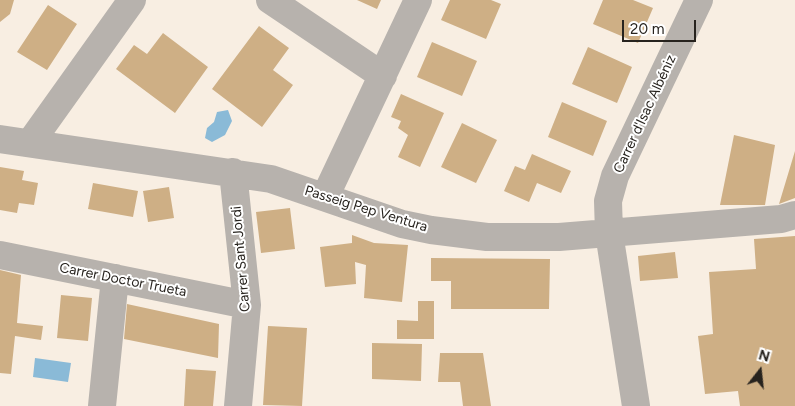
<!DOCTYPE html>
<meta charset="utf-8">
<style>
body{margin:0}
#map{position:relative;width:795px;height:406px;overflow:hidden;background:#f8eee2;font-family:Figtree,sans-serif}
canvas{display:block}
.north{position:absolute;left:735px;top:346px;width:50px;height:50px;-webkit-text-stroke:4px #fff;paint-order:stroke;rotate:16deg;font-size:14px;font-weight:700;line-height:20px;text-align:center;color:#27231e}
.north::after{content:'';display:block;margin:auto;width:18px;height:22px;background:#27231e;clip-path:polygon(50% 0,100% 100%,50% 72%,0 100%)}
.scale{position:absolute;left:622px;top:20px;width:74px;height:22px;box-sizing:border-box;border:2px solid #27231e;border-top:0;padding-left:6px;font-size:15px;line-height:18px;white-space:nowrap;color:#27231e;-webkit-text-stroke:4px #fff;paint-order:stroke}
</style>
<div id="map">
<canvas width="795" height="406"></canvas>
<div class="north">N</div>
<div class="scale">20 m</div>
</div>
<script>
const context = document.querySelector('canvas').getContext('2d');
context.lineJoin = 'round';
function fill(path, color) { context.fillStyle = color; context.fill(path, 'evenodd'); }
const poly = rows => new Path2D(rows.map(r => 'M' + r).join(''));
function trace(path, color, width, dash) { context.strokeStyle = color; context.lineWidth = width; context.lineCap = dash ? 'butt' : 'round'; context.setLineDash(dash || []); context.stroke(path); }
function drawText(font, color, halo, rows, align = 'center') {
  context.font = font + ' Figtree,sans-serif'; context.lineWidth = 4; context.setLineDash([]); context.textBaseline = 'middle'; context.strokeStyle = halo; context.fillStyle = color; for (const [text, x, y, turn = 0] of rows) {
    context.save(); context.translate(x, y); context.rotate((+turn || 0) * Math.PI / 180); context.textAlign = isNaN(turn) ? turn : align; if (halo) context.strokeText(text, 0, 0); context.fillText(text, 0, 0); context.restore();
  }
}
fill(poly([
 [228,110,232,121,225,135,212,142,205,138,207,128,214,122,217,112],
 [35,358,71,363,68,382,33,377]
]), '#8abad7');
fill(poly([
 [0,0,14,0,10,14,0,22],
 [357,0,381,0,377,9],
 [450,0,491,0,501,4,486,39,441,20],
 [603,0,633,0,653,8,638,43,593,24],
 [48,5,77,24,47,70,17,52],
 [259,26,289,48,273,70,293,85,262,127,212,89],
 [163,33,208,67,175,113,116,69,134,45,147,54],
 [432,42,477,61,462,96,417,77],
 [588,47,632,67,617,103,572,84],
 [401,94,444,113,420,167,398,157,408,135,398,128,401,121,391,117],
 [562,102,607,121,593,156,548,137],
 [462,123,497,140,476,183,441,167],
 [734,135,775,145,765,205,720,205],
 [795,151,795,198,779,204],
 [532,154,571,171,561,193,537,183,529,202,504,191,515,166,525,170],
 [0,167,24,171,22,180,38,183,34,205,19,203,17,213,0,210],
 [93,183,138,191,133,217,88,209],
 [169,187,174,218,148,222,143,191],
 [290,208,295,249,261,253,256,212],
 [352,235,374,243,408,245,402,302,364,298,366,265,355,262,356,284,325,287,320,247,352,243],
 [795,236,795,406,740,406,738,391,705,394,698,336,713,334,709,272,756,269,754,239],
 [675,252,678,278,640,281,638,256],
 [431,258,550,259,549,309,451,309,451,281,431,281],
 [0,270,21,275,17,323,43,326,41,340,15,336,11,374,0,373],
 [61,295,92,298,88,341,57,338],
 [418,301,434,301,434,339,397,339,397,320,418,321],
 [127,304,219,324,218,358,124,339],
 [268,326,307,328,302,406,263,405],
 [372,343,422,344,421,381,372,379],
 [440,353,483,353,491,406,463,406,460,382,438,382],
 [186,369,216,371,213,406,184,406]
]), '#ceaf85');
trace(poly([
 [270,0,383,76],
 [0,139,271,179,402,224,431,230,487,237,559,237,781,219,795,215],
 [30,143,132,0],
 [233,172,247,305,238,406],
 [325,197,418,0],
 [0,255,247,305],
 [102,406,115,278],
 [636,406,609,233,608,201,615,176,699,0]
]), '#b7b2ad', 28);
drawText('14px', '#27231e', '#fff', [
 ["Carrer d'Isac Albéniz",645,114,-65],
 ["Passeig Pep Ventura",366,209,17],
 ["Carrer Sant Jordi",241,259,-95],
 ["Carrer Doctor Trueta",123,280,11]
]);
</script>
